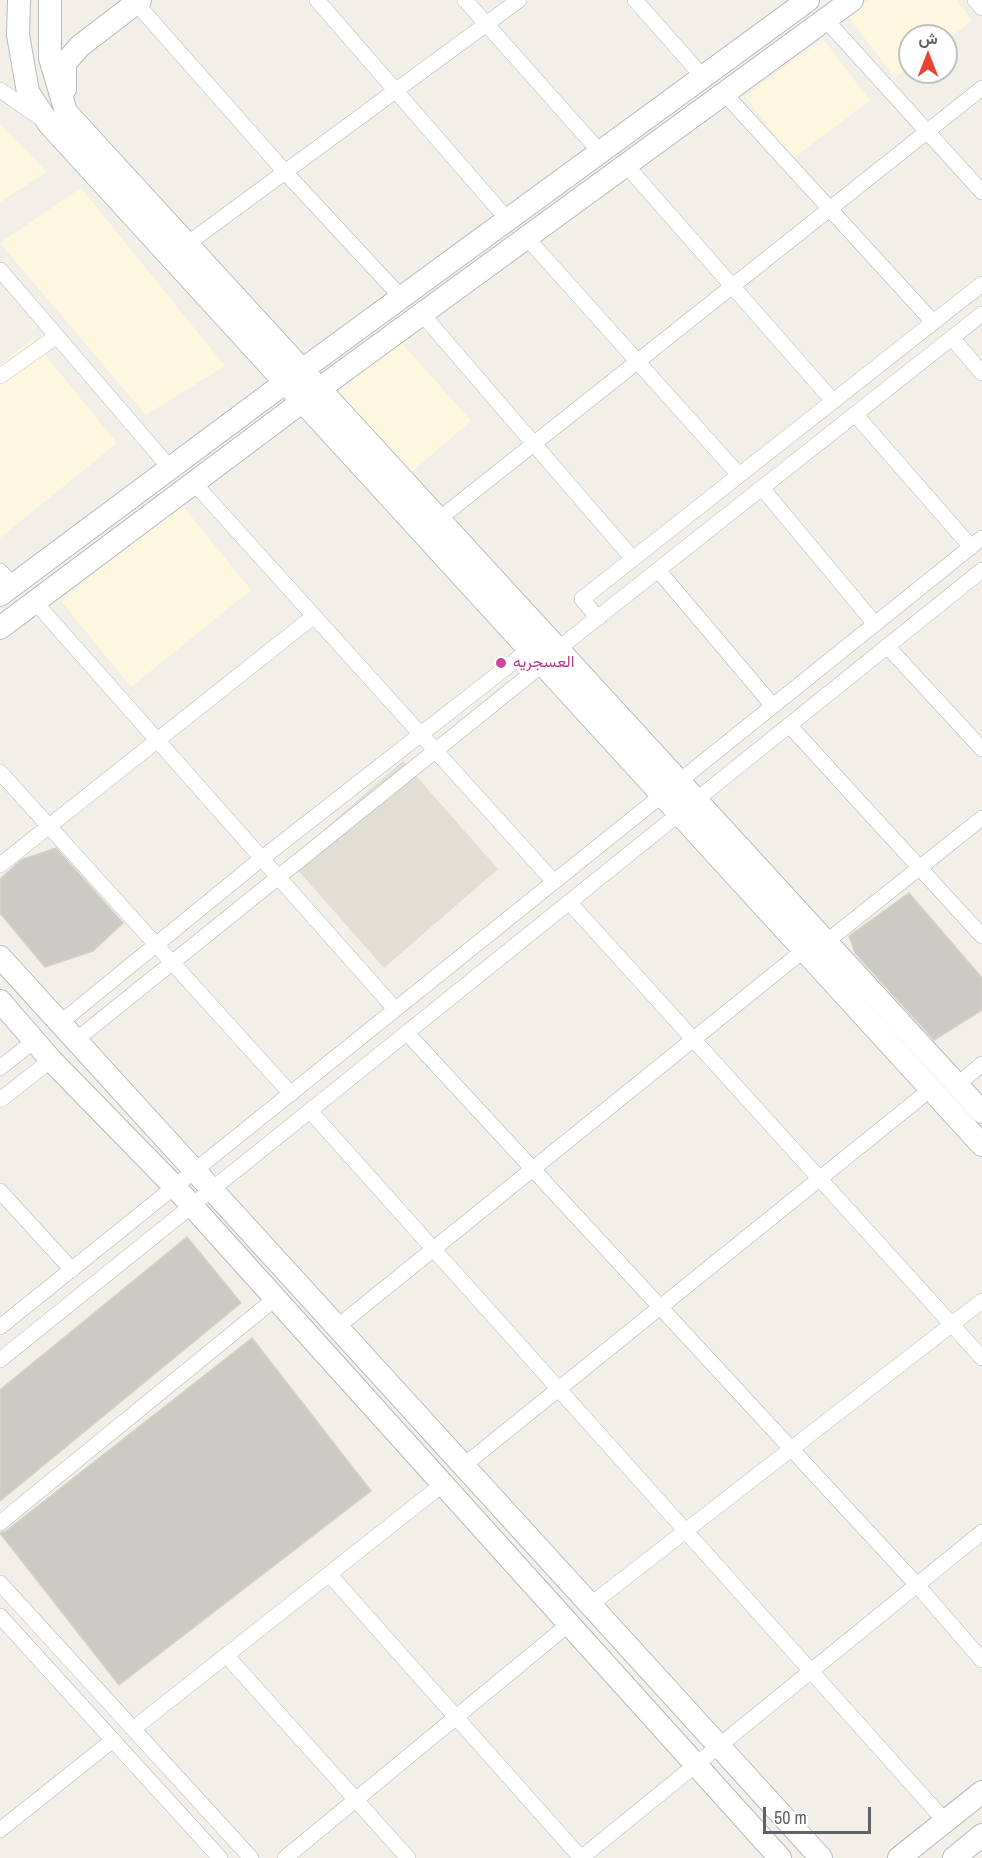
<!DOCTYPE html>
<meta charset="utf-8">
<style>
body{margin:0}
#map{position:relative;width:982px;height:1858px;overflow:hidden;background:#f1efe8;font-family:"Archivo Narrow",Vazirmatn,sans-serif}
canvas{display:block}
.north{position:absolute;left:898px;top:24px;width:60px;height:60px;box-sizing:border-box;background:#fff;border:2px solid #bfc1c3;border-radius:50%;rotate:0deg;font-size:16px;font-weight:700;line-height:24px;text-align:center;color:#5f6368}
.north::after{content:'';display:block;margin:auto;width:21px;height:27px;background:#ea4335;clip-path:polygon(50% 0,100% 100%,50% 72%,0 100%)}
.scale{position:absolute;left:763px;top:1807px;width:108px;height:27px;box-sizing:border-box;border:3px solid #5f6368;border-top:0;padding-left:8px;font-size:18px;line-height:21px;white-space:nowrap;color:#5f6368;-webkit-text-stroke:4px #fff;paint-order:stroke}
</style>
<div id="map">
<canvas width="982" height="1858"></canvas>
<div class="north">ش</div>
<div class="scale">50 m</div>
</div>
<script>
const context = document.querySelector('canvas').getContext('2d');
context.lineJoin = 'round';
function fill(path, color) { context.fillStyle = color; context.fill(path, 'evenodd'); }
const poly = rows => new Path2D(rows.map(r => 'M' + r).join(''));
function trace(path, color, width, dash) { context.strokeStyle = color; context.lineWidth = width; context.lineCap = dash ? 'butt' : 'round'; context.setLineDash(dash || []); context.stroke(path); }
function drawText(font, color, halo, rows, align = 'center') {
  context.font = font + ' "Archivo Narrow",Vazirmatn,sans-serif'; context.lineWidth = 5; context.setLineDash([]); context.textBaseline = 'middle'; context.strokeStyle = halo; context.fillStyle = color; for (const [text, x, y, turn = 0] of rows) {
    context.save(); context.translate(x, y); context.rotate((+turn || 0) * Math.PI / 180); context.textAlign = isNaN(turn) ? turn : align; if (halo) context.strokeText(text, 0, 0); context.fillText(text, 0, 0); context.restore();
  }
}
fill(poly([
 [869,0,957,0,972,21,946,40,946,36,910,36,910,67,895,78,848,16],
 [823,39,870,101,792,159,745,96],
 [0,125,47,172,0,202],
 [81,188,225,366,146,415,0,243],
 [32,339,117,443,0,538,0,365],
 [399,340,471,421,407,476,336,395],
 [181,504,251,590,131,687,61,601]
]), '#fef7e0');
fill(poly([
 [403,761,498,869,384,968,289,860]
]), '#e1ded6');
const building = poly([
 [56,848,123,923,93,951,45,967,0,913,0,879,21,860,56,848],
 [909,893,982,978,982,1010,934,1040,855,953,849,936,909,893],
 [187,1237,241,1303,0,1501,0,1390,187,1237],
 [252,1338,371,1491,119,1685,0,1533,6,1531,252,1338]
]);
fill(building, '#cccac5');
trace(building, '#d6d1c6', 1.5);
const minor = poly([
 [317,0,507,219],
 [465,0,600,152],
 [635,0,703,77],
 [975,0,982,8],
 [136,3,285,172,401,297],
 [825,19,982,192],
 [0,90,39,117],
 [724,93,933,322],
 [626,165,833,401],
 [527,238,739,475],
 [187,244,519,0],
 [0,270,170,468],
 [422,314,633,559],
 [952,338,982,373],
 [0,376,57,336],
 [855,414,971,547],
 [194,483,554,882],
 [762,488,875,624],
 [439,519,982,88],
 [658,570,773,706],
 [0,571,13,585],
 [35,602,395,1009],
 [598,618,582,599,982,284],
 [887,646,982,749],
 [558,649,982,314],
 [789,725,982,936],
 [0,772,291,1094],
 [0,865,314,616],
 [569,902,982,1358],
 [826,942,982,818],
 [60,1023,261,859,530,649],
 [407,1033,917,1585,982,1660],
 [76,1040,543,664],
 [0,1068,34,1041],
 [957,1085,982,1064],
 [0,1100,51,1060],
 [310,1111,945,1821],
 [0,1191,72,1270],
 [0,1327,982,538],
 [337,1327,804,950],
 [0,1360,982,570],
 [463,1466,931,1089],
 [0,1523,276,1298],
 [329,1574,581,1858],
 [0,1583,251,1858],
 [590,1605,982,1301],
 [0,1616,220,1858],
 [226,1655,408,1858],
 [133,1729,443,1484],
 [0,1830,113,1740],
 [285,1858,569,1624],
 [581,1858,982,1532]
]);
const secondary = poly([
 [19,0,18,35,28,92,49,124,982,1145],
 [50,0,50,58,66,112,982,1112],
 [65,89,65,63,80,46,140,0],
 [0,595,302,370,808,0],
 [0,628,319,389,852,0],
 [0,957,821,1858],
 [0,1001,51,1060,175,1187,780,1858],
 [899,1858,982,1792],
 [954,1858,982,1835]
]);
trace(minor, '#b5b8bc', 16);
trace(secondary, '#b6babf', 24);
trace(minor, '#fff', 15);
trace(secondary, '#fff', 22);
for (const [x, y, r, color] of [
 [501,663,6,"#d1479c"]
]) { const dot = new Path2D(); dot.arc(x, y, r, 0, 2 * Math.PI); context.fillStyle = color; context.fill(dot); trace(dot, '#fff', 2); }
drawText('16px', '#b23c85', '#fff', [
 ["العسجريه",513,663]
], 'left');
</script>
